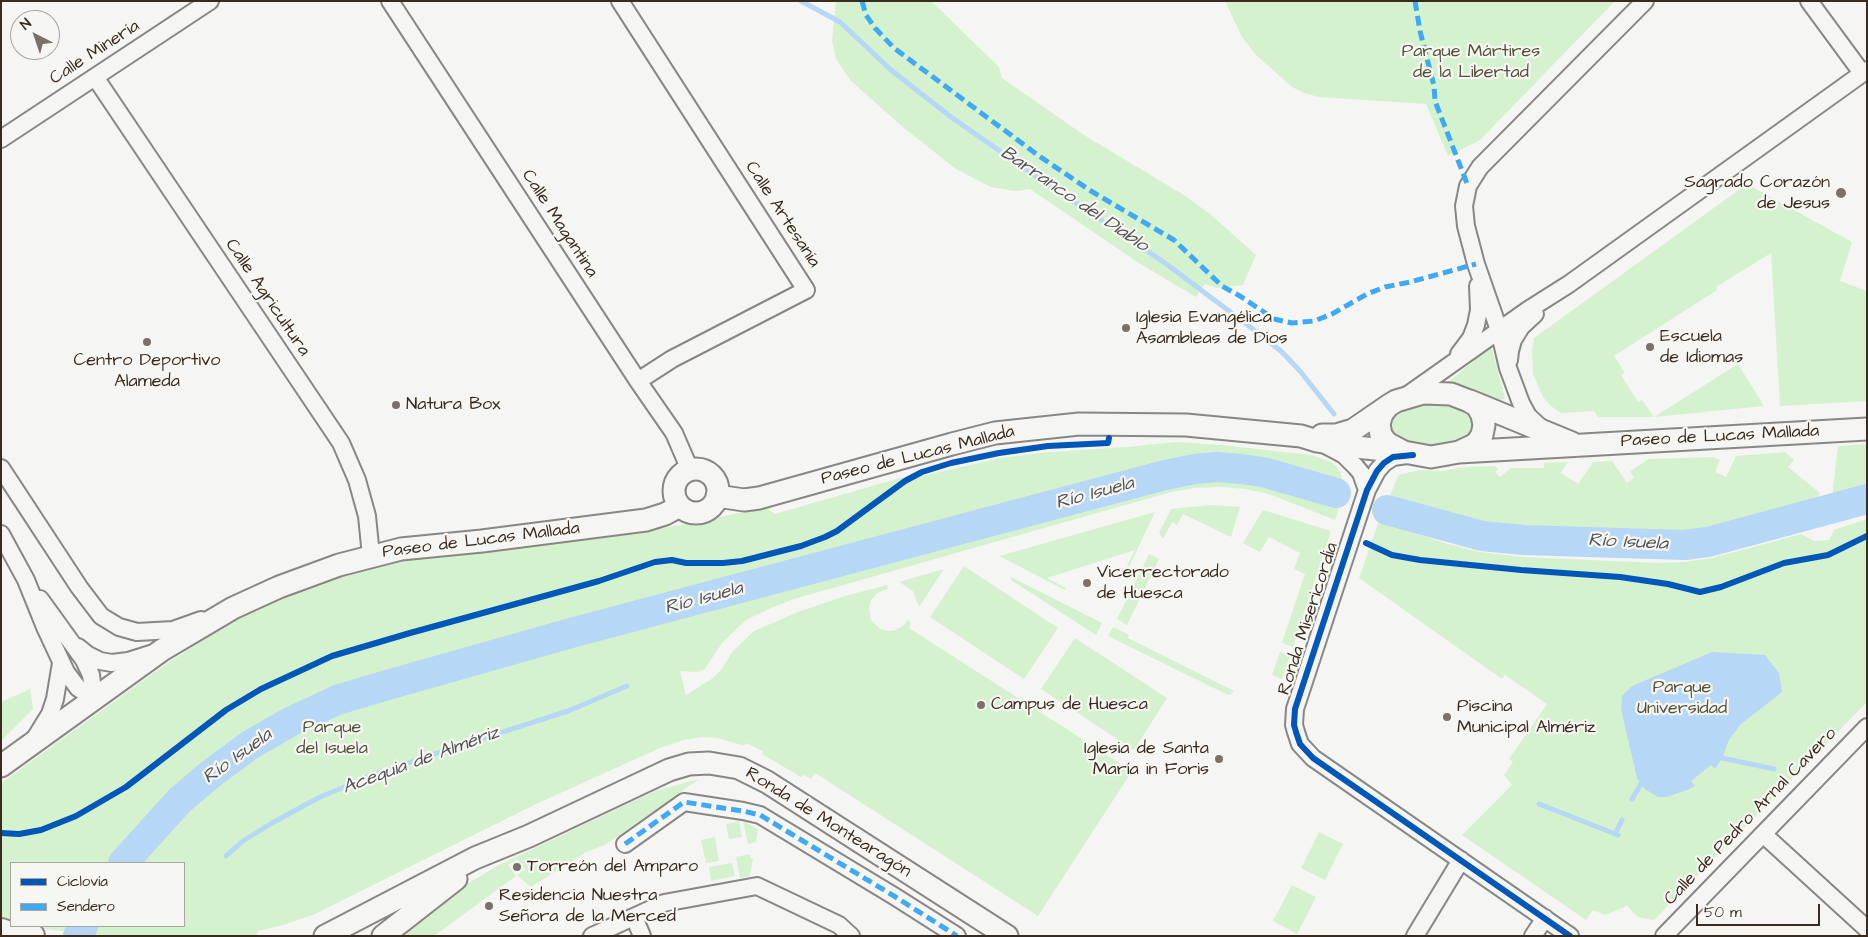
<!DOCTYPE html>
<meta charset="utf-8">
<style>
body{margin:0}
#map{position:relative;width:1868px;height:937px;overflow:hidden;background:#f5f5f3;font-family:"Architects Daughter",sans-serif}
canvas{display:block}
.frame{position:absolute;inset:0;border:2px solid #3b2a1e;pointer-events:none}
.legend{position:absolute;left:10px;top:862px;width:175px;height:65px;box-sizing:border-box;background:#f6f6f2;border:1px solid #aba49d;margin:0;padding:6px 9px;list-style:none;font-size:15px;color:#3b2a1e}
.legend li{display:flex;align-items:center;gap:10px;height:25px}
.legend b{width:25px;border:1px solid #aba49d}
.north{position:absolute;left:10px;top:10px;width:50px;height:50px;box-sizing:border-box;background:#f6f6f2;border:1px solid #aba49d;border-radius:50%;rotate:319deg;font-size:14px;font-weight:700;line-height:20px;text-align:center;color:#3b2a1e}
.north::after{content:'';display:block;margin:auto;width:18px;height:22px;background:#7c7169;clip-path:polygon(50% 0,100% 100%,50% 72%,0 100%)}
.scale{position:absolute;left:1696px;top:904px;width:124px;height:22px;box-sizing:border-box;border:2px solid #3b2a1e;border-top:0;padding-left:6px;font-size:15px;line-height:18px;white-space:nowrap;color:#3b2a1e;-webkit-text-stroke:4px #f6f6f2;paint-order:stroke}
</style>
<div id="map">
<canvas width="1868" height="937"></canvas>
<div class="frame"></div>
<ul class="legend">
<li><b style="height:6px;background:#0057b8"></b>Ciclovía</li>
<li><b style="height:6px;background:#3fa9f5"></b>Sendero</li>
</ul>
<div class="north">N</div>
<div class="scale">50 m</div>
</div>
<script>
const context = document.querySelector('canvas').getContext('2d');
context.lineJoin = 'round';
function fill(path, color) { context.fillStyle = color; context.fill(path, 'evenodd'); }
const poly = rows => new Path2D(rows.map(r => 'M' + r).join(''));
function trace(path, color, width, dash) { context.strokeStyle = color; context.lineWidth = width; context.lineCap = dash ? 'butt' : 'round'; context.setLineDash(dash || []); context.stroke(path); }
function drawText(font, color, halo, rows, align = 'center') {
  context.font = font + ' "Architects Daughter",sans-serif'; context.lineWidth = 4.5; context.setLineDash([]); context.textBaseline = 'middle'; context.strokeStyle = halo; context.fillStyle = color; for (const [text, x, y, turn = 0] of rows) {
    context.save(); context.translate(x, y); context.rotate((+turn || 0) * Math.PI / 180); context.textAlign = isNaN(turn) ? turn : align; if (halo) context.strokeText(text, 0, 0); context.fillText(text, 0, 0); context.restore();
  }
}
fill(poly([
 [836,1,931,1,999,67,1002,78,1084,135,1184,195,1210,214,1256,255,1243,285,1217,288,1205,284,1196,297,1139,263,1030,189,1016,191,991,187,956,169,904,128,851,81,836,59,832,41],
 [1225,1,1615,1,1480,140,1448,156,1426,104,1319,97,1304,93,1292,87,1256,55,1242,37],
 [1747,184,1852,242,1840,281,1867,291,1867,401,1780,406,1771,253,1716,287,1717,290,1614,356,1625,373,1621,375,1638,402,1642,400,1654,417,1738,364,1764,406,1654,417,1598,417,1594,411,1561,413,1551,406,1543,397,1533,374,1532,350,1534,338],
 [1491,346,1505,398,1497,403,1477,392,1445,385],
 [1441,402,1465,408,1474,418,1474,431,1464,441,1431,448,1399,441,1390,431,1390,418,1394,412,1408,405],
 [1176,442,1222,445,1312,455,1331,462,1337,467,1341,473,1342,481,1340,486,1265,461,1217,456,1193,458,1163,464,666,598,670,618,1164,485,1193,479,1219,477,1276,485,1339,508,1335,520,1269,494,1245,489,1220,487,1195,488,1171,492,794,599,771,608,746,620,722,643,705,669,697,672,680,671,686,695,713,678,721,670,733,651,754,631,798,612,845,596,887,585,888,589,877,593,871,600,869,607,871,620,879,628,887,631,895,630,903,626,908,620,911,622,909,628,1132,771,1038,916,815,773,811,779,804,775,801,777,762,754,763,751,746,743,744,746,718,738,703,737,684,740,660,748,536,804,315,914,283,925,258,931,256,936,113,936,14,926,184,926,184,863,11,863,11,925,1,922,1,783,169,662,222,628,258,607,296,590,336,576,403,559,462,554,654,529,693,523,766,507,775,514,900,478,922,476,1000,458,1049,452,1127,447],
 [1867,444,1867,487,1832,497,1838,446],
 [1785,452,1794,460,1788,467,1820,493,1815,501,1706,531,1683,534,1525,529,1484,525,1456,518,1390,496,1398,476,1402,474,1420,470,1442,471,1465,467,1495,466,1498,469,1495,472,1500,477,1511,468,1544,468,1544,463,1568,462,1561,473,1578,484,1593,462,1612,461,1627,483,1634,478,1630,471,1649,459,1713,457,1720,460,1715,472,1726,477,1736,456],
 [1212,505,1240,507,1231,537,1183,514,1177,525,1172,522,1163,539,1159,533,1171,509],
 [1263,510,1331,531,1293,647,1282,643,1305,574,1294,569,1300,553,1269,537,1260,552,1243,543],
 [1155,512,1129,567,1127,566,1135,550,1047,578,1066,588,1065,590,999,556],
 [1867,519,1867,702,1654,920,1638,917,1627,906,1605,915,1593,910,1586,920,1462,835,1512,785,1504,775,1513,762,1509,759,1547,704,1505,675,1502,679,1359,578,1379,521,1448,544,1480,552,1523,557,1657,563,1685,562,1712,558,1801,534,1814,541,1829,540,1834,530],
 [1149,554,1159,559,1127,625,1117,619],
 [964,566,1058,628,1024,679,930,617],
 [944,569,919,607,913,591,899,582],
 [1011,577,1102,623,1096,635,1011,580],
 [1113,627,1129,635,1128,638,1234,691,1230,695,1226,694,1108,636],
 [1075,638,1167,698,1134,750,1041,689],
 [1280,652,1290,655,1282,679,1272,675],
 [30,689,33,709,1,741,1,702],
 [699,779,605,845,586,852,531,887,517,875,525,869,517,859,508,865,516,876,434,936,401,936,467,884,499,865,655,791],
 [739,821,742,837,729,839,726,824],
 [743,821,758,829,756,842,748,844],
 [1319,832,1343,844,1325,880,1301,868],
 [715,837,719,861,706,863,701,840],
 [750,854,751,859,753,858,750,876,740,878,736,857],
 [732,863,735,876,711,881,709,867],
 [1292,885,1316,897,1297,934,1273,921]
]), '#d5f2ce');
fill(poly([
 [1712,652,1765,655,1779,673,1782,692,1741,724,1729,740,1722,758,1715,769,1711,765,1691,781,1695,786,1687,790,1666,797,1658,797,1645,789,1637,778,1621,709,1622,696,1632,686]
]), '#b7d7f6');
trace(poly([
 [801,1,840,22,891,70,951,117,1030,172,1165,263,1249,326,1282,352,1300,371,1334,414],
 [1722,758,1774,769],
 [1632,799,1641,784],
 [1539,804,1618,835],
 [1615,834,1622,820],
 [226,856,243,841,272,823,318,798,370,776,422,758,568,711,627,686]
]), '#b7d7f6', 5);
trace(poly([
 [1387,510,1482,536,1524,540,1684,545,1708,542,1867,499],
 [123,863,180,800,212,773,250,745,290,722,337,700,384,686,571,633,1165,475,1195,469,1217,467,1241,469,1263,472,1336,493],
 [78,936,83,926]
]), '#b7d7f6', 30);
const minor = poly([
 [390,1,638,381,674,433,690,470],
 [620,1,806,290,672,359,638,381],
 [1809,1,1862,73],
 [95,77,341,443,357,480,367,516,371,556],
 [1,139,210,1],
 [1459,354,1471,338,1476,325,1479,310,1478,286],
 [1509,360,1510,351,1513,340,1521,327,1535,314],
 [1409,394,1528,310,1569,284,1867,70],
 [1541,428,1528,416,1521,403,1508,368,1499,330,1476,264,1466,226,1464,206,1468,186,1480,167,1645,1],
 [1327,446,1344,455,1356,467,1361,473,1367,490],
 [1407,455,1393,457,1384,463,1377,471,1367,490,1295,709,1294,725,1296,732,1300,744,1313,758,1570,936],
 [1,468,79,587,101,616,119,627,137,632,173,630,201,620],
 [1,534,26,580,45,627,66,672,78,688,94,699],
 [40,599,84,660,91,675,94,699],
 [78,647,88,655,100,661,112,663,128,661,150,654],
 [34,740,50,714,55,699,61,663],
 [1763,834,1867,929],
 [625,844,684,802,743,811,760,815,894,896,957,936],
 [634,917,642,936],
 [592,936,664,903,757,886,839,925,851,936],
 [1415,936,1461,860],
 [1533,936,1545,918],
 [1664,936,1867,727]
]);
const major = poly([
 [1423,393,1451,394,1469,401,1477,406,1482,415,1484,425,1482,435,1476,444,1459,452,1431,457,1404,452,1387,443,1381,435,1379,424,1382,414,1388,406,1396,401,1423,393],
 [1470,401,1572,443],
 [1322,435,1336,435,1353,430,1388,406],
 [1459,452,1867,429],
 '674 491a22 22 0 1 1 44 0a22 22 0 1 1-44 0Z',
 [717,496,744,500,759,498,952,444,995,433,1079,424,1186,425,1301,436,1317,441,1346,446,1404,452],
 [1,766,162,650,233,608,279,587,339,565,401,549,482,541,646,520,665,514,680,506],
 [325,936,475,858,529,836,669,770,689,764,709,763,739,768,767,782,1007,936],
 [383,936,456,879]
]);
const highway = poly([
 [1,931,10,934,32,936]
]);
trace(minor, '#8a8683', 20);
trace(major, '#8a8683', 25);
trace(highway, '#8a8683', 28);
trace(minor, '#f5f5f3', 16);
trace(major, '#f5f5f3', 21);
trace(highway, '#f5f5f3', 24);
trace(poly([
 [862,1,866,15,875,28,894,48,1039,156,1091,191,1174,240,1222,286,1240,296,1274,319,1292,323,1314,321,1332,314,1367,294,1385,287,1410,282,1476,264],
 [1415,1,1420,31,1434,86,1435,101,1468,186],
 [625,844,684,802,743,811,760,815,894,896,957,936]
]), '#3fa9f5', 5, [10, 5]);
trace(poly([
 [1413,455,1393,457,1384,463,1377,471,1367,490,1295,709,1294,725,1296,732,1300,744,1313,758,1570,936],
 [1366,543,1392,555,1420,560,1521,570,1620,577,1668,584,1700,592,1721,587,1784,563,1828,555,1867,536],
 [1,833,19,834,41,830,76,816,126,787,226,710,261,689,332,656,410,633,599,581,655,562,672,560,686,563,723,563,742,561,801,546,825,537,837,531,905,481,922,472,951,463,999,453,1048,446,1108,443,1109,438]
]), '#0057b8', 6);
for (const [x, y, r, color] of [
 [1841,193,6,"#7c7169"],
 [1126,328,5,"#7c7169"],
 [147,342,5,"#7c7169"],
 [1650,347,5,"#7c7169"],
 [396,405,5,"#7c7169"],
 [1087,583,5,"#7c7169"],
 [981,705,5,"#7c7169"],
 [1447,717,5,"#7c7169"],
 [1219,759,5,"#7c7169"],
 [517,867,5,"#7c7169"],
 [489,906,5,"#7c7169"]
]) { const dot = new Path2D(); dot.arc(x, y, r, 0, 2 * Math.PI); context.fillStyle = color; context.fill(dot); trace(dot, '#f6f6f2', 2); }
drawText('18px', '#55513b', '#f6f6f2', [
 ["Parque Mártires",1471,52],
 ["de la Libertad",1471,73],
 ["Parque",1682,688],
 ["Universidad",1682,709],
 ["Parque",332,728],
 ["del Isuela",332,749]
]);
drawText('18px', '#3b2a1e', '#f6f6f2', [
 ["Calle Minería",95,53,-33],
 ["Calle Artesanía",782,215,57],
 ["Calle Magantina",559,224,57],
 ["Calle Agricultura",267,298,56],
 ["Paseo de Lucas Mallada",1720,437,-3],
 ["Paseo de Lucas Mallada",918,456,-14],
 ["Paseo de Lucas Mallada",481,541,-7],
 ["Ronda Misericordia",1309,619,-72],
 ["Calle de Pedro Arnal Cavero",1751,817,-46],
 ["Ronda de Montearagón",828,823,32]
]);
drawText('18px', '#3b2a1e', '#f6f6f2', [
 ["Sagrado Corazón",1830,183,"right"],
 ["de Jesus",1830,204,"right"],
 ["Iglesia Evangélica",1136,318],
 ["Asambleas de Dios",1136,339],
 ["Escuela",1660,337],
 ["de Idiomas",1660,358],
 ["Centro Deportivo",147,361,"center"],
 ["Alameda",147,382,"center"],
 ["Natura Box",406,405],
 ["Vicerrectorado",1097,573],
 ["de Huesca",1097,594],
 ["Campus de Huesca",991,705],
 ["Piscina",1457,707],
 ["Municipal Almériz",1457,728],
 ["Iglesia de Santa",1209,749,"right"],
 ["María in Foris",1209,770,"right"],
 ["Torreón del Amparo",527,867],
 ["Residencia Nuestra",499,896],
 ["Señora de la Merced",499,917]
], 'left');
drawText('italic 19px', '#535254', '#f6f6f2', [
 ["Barranco del Diablo",1074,200,34],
 ["Río Isuela",1095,494,-15],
 ["Río Isuela",1628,543,3],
 ["Río Isuela",704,599,-15],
 ["Río Isuela",238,757,-36],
 ["Acequia de Almériz",421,761,-20]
]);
</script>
